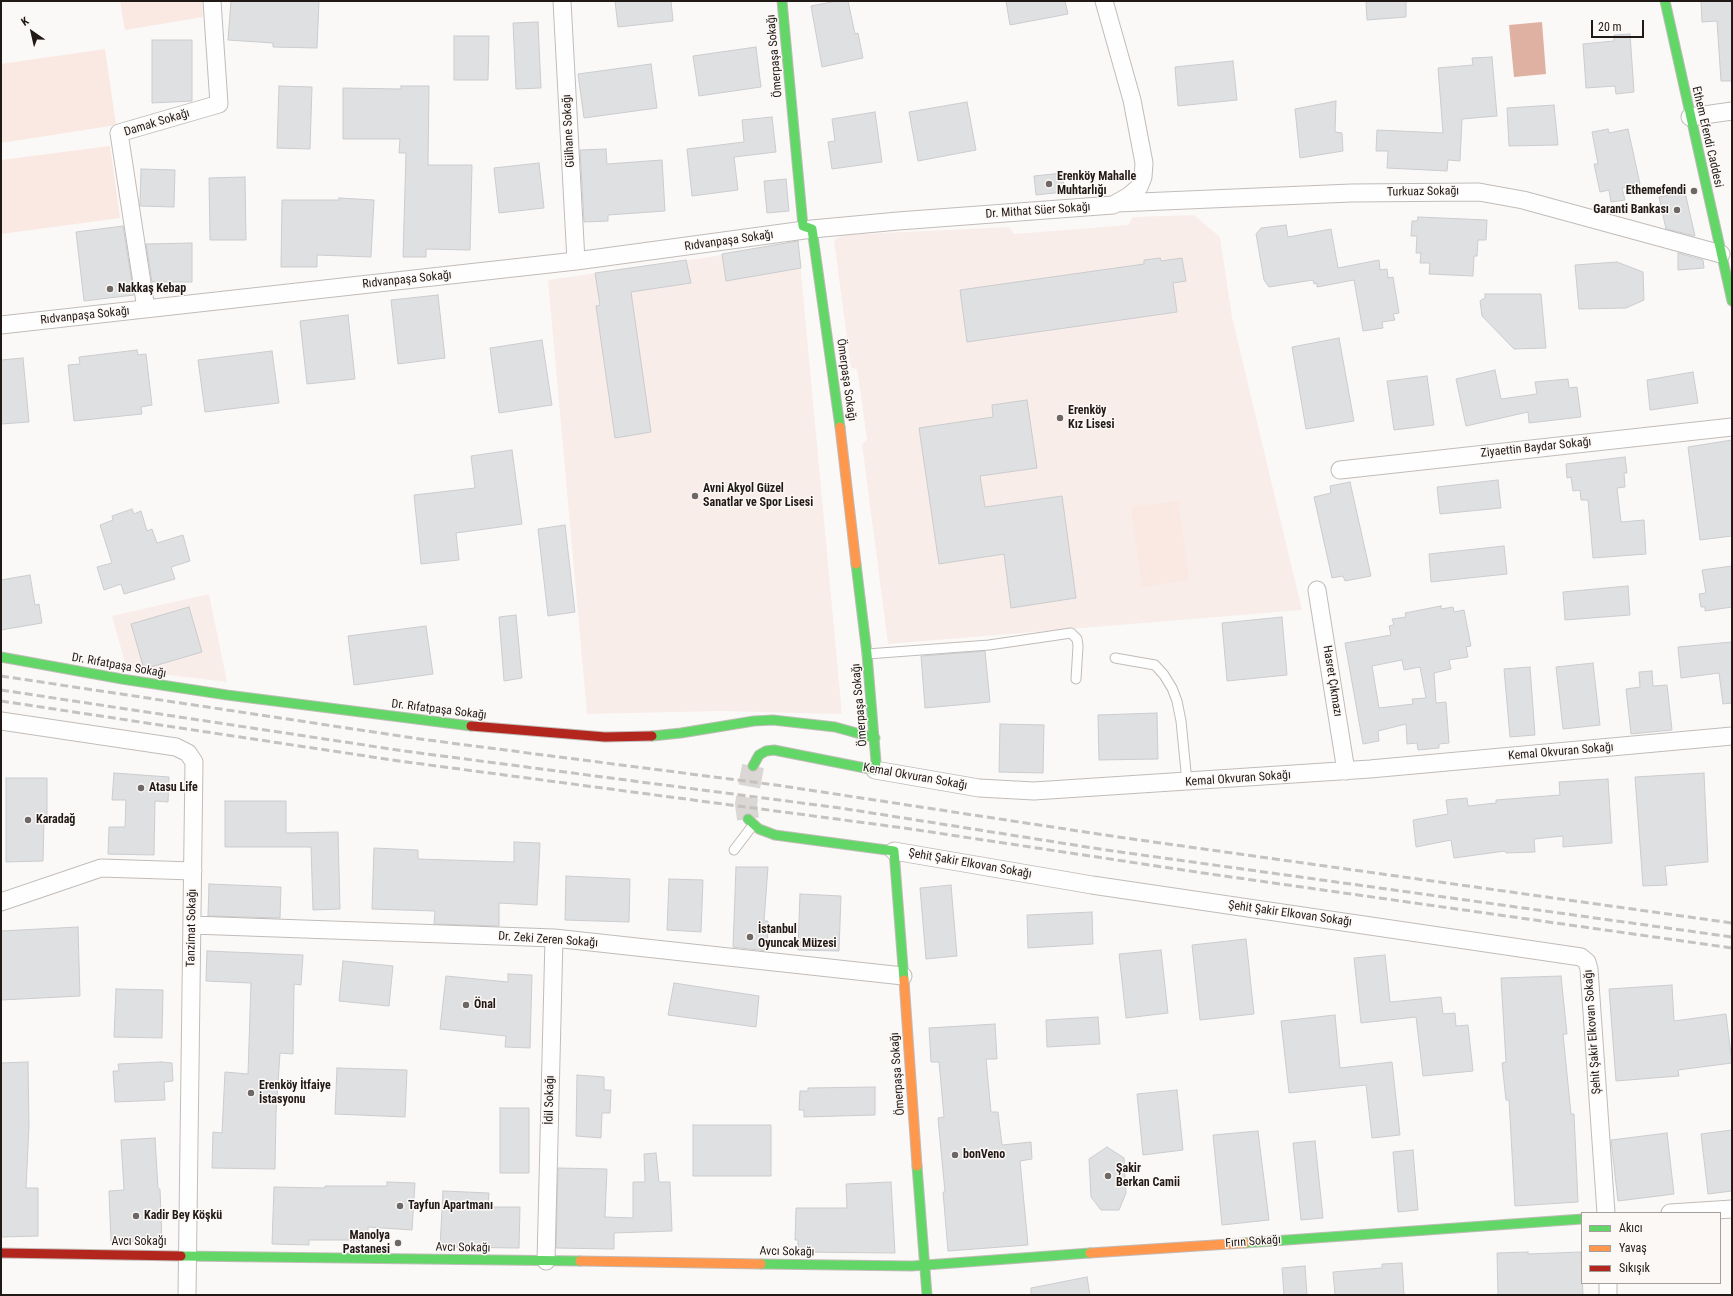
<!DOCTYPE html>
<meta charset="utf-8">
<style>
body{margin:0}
#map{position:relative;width:1733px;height:1296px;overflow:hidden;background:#fbf9f7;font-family:"Roboto Condensed",sans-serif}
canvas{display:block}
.frame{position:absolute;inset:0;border:2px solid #211916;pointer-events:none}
.legend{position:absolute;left:1581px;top:1212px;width:140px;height:72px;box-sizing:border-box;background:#fcf8f6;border:1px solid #a49f9c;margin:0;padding:5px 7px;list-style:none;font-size:12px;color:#211916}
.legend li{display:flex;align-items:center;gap:8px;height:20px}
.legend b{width:20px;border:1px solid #a49f9c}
.north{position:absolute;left:12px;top:12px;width:40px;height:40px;-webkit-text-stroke:3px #fcf8f6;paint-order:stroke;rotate:326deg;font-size:11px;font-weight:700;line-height:16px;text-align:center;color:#211916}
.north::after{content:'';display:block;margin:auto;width:14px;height:18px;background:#211916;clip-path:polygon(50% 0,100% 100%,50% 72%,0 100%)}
.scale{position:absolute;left:1591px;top:20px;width:53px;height:18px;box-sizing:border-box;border:2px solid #211916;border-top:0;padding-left:5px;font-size:12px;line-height:14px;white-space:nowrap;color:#211916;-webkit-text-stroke:3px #fcf8f6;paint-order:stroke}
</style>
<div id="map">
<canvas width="1733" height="1296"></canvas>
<div class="frame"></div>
<ul class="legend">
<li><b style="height:5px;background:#63d668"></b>Akıcı</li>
<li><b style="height:5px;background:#ff974d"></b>Yavaş</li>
<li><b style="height:5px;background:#b3261e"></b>Sıkışık</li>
</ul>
<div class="north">K</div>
<div class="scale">20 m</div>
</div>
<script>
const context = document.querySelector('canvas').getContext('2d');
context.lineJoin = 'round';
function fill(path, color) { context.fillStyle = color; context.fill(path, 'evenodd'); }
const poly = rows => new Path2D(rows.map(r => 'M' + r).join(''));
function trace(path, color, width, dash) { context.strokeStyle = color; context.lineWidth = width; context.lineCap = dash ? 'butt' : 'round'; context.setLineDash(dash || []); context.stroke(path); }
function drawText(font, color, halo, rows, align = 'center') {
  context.font = font + ' "Roboto Condensed",sans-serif'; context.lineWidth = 3; context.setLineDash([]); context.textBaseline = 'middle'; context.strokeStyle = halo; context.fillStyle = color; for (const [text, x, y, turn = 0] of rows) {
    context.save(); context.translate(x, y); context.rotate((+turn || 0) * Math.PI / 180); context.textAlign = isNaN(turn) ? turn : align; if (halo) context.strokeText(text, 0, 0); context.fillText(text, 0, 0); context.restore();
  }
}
fill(poly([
 [1194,215,1220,237,1232,317,1302,610,888,644,862,444,867,440,861,396,857,369,851,368,834,241,841,235,1009,227,1014,234,1128,225,1133,217],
 [798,240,842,714,721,711,587,714,548,280,710,257],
 [209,594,227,682,127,670,112,616]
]), '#f9ede9');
fill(poly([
 [120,1,202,1,203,17,125,30],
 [105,49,116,125,1,143,1,64],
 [110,146,120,218,1,234,1,160],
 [1178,501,1189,580,1142,587,1131,507]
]), '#fae8e2');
fill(poly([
 [1542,22,1546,74,1514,77,1509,25]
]), '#dfb1a2');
const building = poly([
 [231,1,319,1,317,48,273,47,273,43,228,40,231,1],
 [615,1,671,1,673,21,618,27,615,1],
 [837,1,848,1,855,34,858,33,863,58,822,67,811,6,837,1],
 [1006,1,1065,1,1068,14,1010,25,1006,1],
 [1366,1,1406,1,1406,17,1367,20,1366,1],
 [1701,1,1732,1,1732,81,1721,81,1717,21,1702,22,1701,1],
 [538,22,541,88,516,89,513,23,538,22],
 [1630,34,1634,92,1616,94,1615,86,1586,88,1583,44,1614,41,1614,35,1630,34],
 [454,36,489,36,488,80,454,80,454,36],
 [152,40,192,40,192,101,152,103,152,40],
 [756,47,761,87,699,96,693,56,756,47],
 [1492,57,1497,116,1462,119,1460,161,1448,160,1447,171,1387,168,1388,151,1376,151,1377,130,1443,133,1438,68,1473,65,1472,58,1492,57],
 [1233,61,1237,100,1178,106,1175,67,1233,61],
 [651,64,657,108,584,118,578,74,651,64],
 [279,86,312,87,310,149,277,148,279,86],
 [401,86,429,86,428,165,472,165,470,250,426,249,426,257,403,257,406,153,399,153,400,139,343,139,343,88,401,89,401,86],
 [1336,101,1335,132,1342,133,1343,151,1300,158,1295,109,1336,101],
 [967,102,976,150,918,161,909,112,967,102],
 [1554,105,1558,145,1509,146,1507,108,1554,105],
 [875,112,882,162,832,169,828,142,835,141,832,119,875,112],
 [772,117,776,152,734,157,738,190,692,196,687,149,744,142,742,120,772,117],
 [1608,129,1609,133,1628,129,1640,184,1622,188,1625,200,1611,202,1609,190,1600,192,1594,164,1598,164,1592,132,1608,129],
 [606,149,607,164,662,160,665,211,608,215,608,221,584,222,580,150,606,149],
 [539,163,544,208,499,213,494,168,539,163],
 [141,169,175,170,174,207,140,206,141,169],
 [1063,173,1064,192,1036,195,1034,176,1063,173],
 [245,177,246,240,210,240,209,178,245,177],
 [786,179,789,211,767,213,764,181,786,179],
 [1685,192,1695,236,1666,229,1659,197,1685,192],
 [339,198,374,200,371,257,317,255,317,267,281,267,282,200,339,200,339,198],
 [1418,217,1487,220,1486,240,1478,240,1477,256,1474,256,1473,276,1429,274,1430,263,1420,263,1421,253,1416,253,1417,236,1411,236,1412,221,1417,221,1418,217],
 [1286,225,1288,237,1331,229,1338,268,1379,260,1380,270,1387,269,1388,278,1393,277,1399,313,1393,314,1395,320,1382,322,1383,328,1363,331,1354,280,1317,287,1317,283,1314,284,1313,280,1269,287,1264,280,1256,234,1261,228,1286,225],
 [123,226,134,295,84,301,76,232,123,226],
 [798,241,801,268,726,281,722,254,798,241],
 [192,243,192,282,152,282,146,244,192,243],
 [1678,253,1703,260,1704,268,1678,270,1678,253],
 [1160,258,1161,261,1182,258,1186,281,1173,283,1177,312,967,342,960,290,1144,264,1144,260,1160,258],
 [686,260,691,283,631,292,651,432,615,438,596,306,600,305,595,273,686,260],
 [1617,262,1643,272,1644,300,1626,308,1579,309,1575,265,1617,262],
 [1485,294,1541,294,1546,348,1514,349,1482,316,1480,301,1485,298,1485,294],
 [438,295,445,358,398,364,391,300,438,295],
 [348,315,355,379,307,384,300,321,348,315],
 [1339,338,1354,421,1306,429,1292,347,1339,338],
 [542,340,552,405,499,413,490,348,542,340],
 [137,350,138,355,146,354,152,405,141,407,142,414,74,421,68,365,80,364,79,357,137,350],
 [272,351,279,403,205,412,198,360,272,351],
 [23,358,29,422,1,424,1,360,23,358],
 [1495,370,1501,399,1537,394,1535,382,1568,379,1569,388,1577,387,1581,417,1529,423,1528,412,1466,426,1456,379,1495,370],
 [1693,372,1698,403,1650,410,1647,380,1693,372],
 [1427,376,1434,425,1394,430,1387,381,1427,376],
 [1027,400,1037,468,980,476,985,507,1062,496,1076,598,1011,608,1004,554,939,564,919,428,993,417,992,405,1027,400],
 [1732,440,1732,536,1700,540,1688,447,1732,440],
 [512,450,522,524,456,533,459,560,421,564,414,495,475,488,471,456,512,450],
 [1625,457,1627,473,1624,473,1625,487,1617,488,1621,522,1644,520,1646,554,1593,558,1588,500,1581,500,1580,490,1573,491,1571,477,1567,478,1566,464,1625,457],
 [1498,480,1501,508,1440,514,1437,487,1498,480],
 [1350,482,1371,576,1345,581,1343,576,1332,578,1314,497,1331,493,1330,486,1350,482],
 [132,509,134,514,141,511,147,531,152,529,157,543,183,535,190,561,171,567,175,579,124,594,121,584,104,590,97,567,112,563,100,525,113,520,112,516,132,509],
 [565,525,575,612,548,616,538,529,565,525],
 [1504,546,1507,574,1431,582,1429,554,1504,546],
 [1732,566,1732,607,1705,611,1705,607,1701,607,1699,594,1706,593,1702,570,1732,566],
 [30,575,35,605,39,604,42,623,1,630,1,580,30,575],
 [1628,586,1630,615,1565,620,1563,592,1628,586],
 [1441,606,1441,609,1453,607,1454,612,1464,610,1471,646,1466,647,1468,657,1449,660,1451,669,1434,673,1436,703,1446,702,1449,743,1439,744,1439,748,1418,750,1417,743,1407,744,1406,724,1378,731,1379,741,1363,744,1345,643,1391,635,1389,626,1394,625,1392,619,1406,617,1405,613,1441,606],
 [1402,660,1404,670,1420,667,1426,698,1412,699,1413,704,1379,708,1372,666,1402,660],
 [189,607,202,652,144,669,131,624,189,607],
 [516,615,522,678,504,681,499,617,516,615],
 [1282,617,1287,675,1227,681,1222,623,1282,617],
 [426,626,433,674,354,685,348,636,426,626],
 [1732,642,1732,703,1723,704,1719,673,1681,678,1678,647,1732,642],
 [985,651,990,702,925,708,921,656,985,651],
 [1593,663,1600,725,1563,729,1556,667,1593,663],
 [1530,667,1535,735,1510,737,1504,669,1530,667],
 [1652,671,1653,686,1667,685,1672,730,1631,734,1626,689,1640,687,1639,672,1652,671],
 [1157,713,1158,759,1099,760,1098,715,1157,713],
 [1000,724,1044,725,1043,773,999,772,1000,724],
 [114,773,169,777,168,802,155,801,154,855,108,854,109,827,125,827,126,800,112,800,114,773],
 [1704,773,1708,862,1665,866,1667,885,1643,886,1635,777,1704,773],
 [6,778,47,778,47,819,44,819,43,861,6,862,6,778],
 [1608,779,1612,843,1563,847,1563,836,1534,839,1535,852,1506,853,1505,851,1454,858,1451,840,1416,847,1413,820,1448,814,1446,800,1467,798,1468,806,1496,803,1496,800,1560,795,1559,782,1608,779],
 [225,801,286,801,286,833,338,832,340,909,313,910,311,847,225,847,225,801],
 [514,842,540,843,537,905,499,903,499,926,434,924,435,911,372,909,374,848,418,850,418,859,514,862,514,842],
 [736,867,768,867,764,921,768,921,767,951,733,947,736,867],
 [566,876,630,879,629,922,565,920,566,876],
 [669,879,703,880,701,932,667,930,669,879],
 [209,884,281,887,280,918,208,916,209,884],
 [951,885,957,956,926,959,920,888,951,885],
 [800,894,841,896,839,951,798,950,800,894],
 [1092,912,1093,944,1028,948,1027,915,1092,912],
 [78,927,80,996,1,1000,1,931,78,927],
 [1246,939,1254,1014,1200,1020,1192,945,1246,939],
 [1161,950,1168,1013,1126,1018,1119,954,1161,950],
 [207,951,303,955,301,985,294,984,293,1054,280,1053,276,1113,275,1169,212,1168,213,1132,222,1133,225,1072,248,1074,251,983,206,981,207,951],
 [1385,955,1390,1002,1441,997,1443,1014,1455,1013,1456,1026,1468,1025,1473,1071,1423,1076,1416,1017,1361,1023,1354,958,1385,955],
 [343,961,393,966,389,1006,339,1001,343,961],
 [508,974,532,975,530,1048,505,1047,506,1036,440,1029,446,976,508,982,508,974],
 [1561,976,1567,1034,1563,1034,1571,1114,1574,1114,1578,1202,1515,1206,1509,1100,1506,1100,1502,1063,1506,1062,1501,978,1561,976],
 [674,983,759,996,756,1027,668,1015,674,983],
 [1672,985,1674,1021,1726,1014,1732,1063,1678,1070,1679,1076,1616,1081,1609,989,1672,985],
 [116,989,163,990,162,1038,114,1037,116,989],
 [1335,1015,1340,1068,1392,1062,1400,1135,1372,1138,1366,1085,1289,1093,1281,1021,1335,1015],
 [1098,1017,1100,1044,1047,1047,1046,1020,1098,1017],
 [995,1024,997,1059,986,1059,991,1112,998,1112,1002,1145,1031,1142,1032,1159,1020,1161,1028,1245,948,1251,943,1192,945,1192,938,1118,944,1117,939,1062,931,1062,929,1028,995,1024],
 [28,1062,29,1125,26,1188,38,1188,38,1236,1,1237,1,1063,28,1062],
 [161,1062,172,1063,173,1081,164,1082,165,1100,115,1102,113,1071,119,1071,118,1064,161,1062],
 [337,1068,407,1070,405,1117,335,1114,337,1068],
 [577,1075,604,1077,604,1090,611,1090,610,1113,602,1113,601,1138,576,1136,577,1075],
 [875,1087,875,1115,804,1117,804,1110,799,1110,800,1091,808,1091,808,1088,875,1087],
 [1177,1090,1183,1150,1143,1155,1137,1094,1177,1090],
 [500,1108,529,1108,529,1173,500,1173,500,1108],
 [693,1125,771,1125,771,1176,693,1176,693,1125],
 [1732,1130,1732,1191,1708,1194,1701,1134,1732,1130],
 [1258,1131,1269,1220,1222,1225,1213,1135,1258,1131],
 [1667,1133,1674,1194,1618,1201,1611,1140,1667,1133],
 [155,1138,158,1189,160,1189,162,1241,111,1242,109,1191,124,1190,121,1140,155,1138],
 [1315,1141,1323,1218,1301,1220,1293,1143,1315,1141],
 [1107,1147,1124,1158,1126,1193,1119,1210,1101,1210,1091,1197,1089,1159,1107,1147],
 [1413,1150,1418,1210,1398,1212,1393,1152,1413,1150],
 [656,1153,659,1182,670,1182,672,1231,614,1233,614,1249,556,1248,558,1168,607,1169,605,1217,633,1218,633,1182,645,1182,644,1154,656,1153],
 [387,1182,415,1183,412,1230,368,1227,368,1240,309,1240,309,1245,272,1244,274,1187,325,1188,325,1186,387,1186,387,1182],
 [891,1182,895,1253,798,1252,798,1240,795,1240,796,1208,847,1208,846,1184,891,1182],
 [443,1191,489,1193,488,1207,520,1207,519,1248,440,1247,443,1191],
 [1528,1252,1528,1254,1581,1252,1583,1295,1498,1295,1497,1253,1528,1252],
 [1402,1263,1404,1295,1335,1295,1333,1272,1382,1268,1382,1264,1402,1263],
 [1305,1266,1307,1295,1284,1295,1282,1268,1305,1266],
 [1087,1277,1090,1295,1031,1295,1031,1288,1087,1277]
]);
fill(building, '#dfe0e2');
trace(building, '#cbcccf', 1);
trace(poly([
 [748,819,746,804,753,766]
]), '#dad7d5', 22, [22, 11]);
const lane = poly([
 [867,654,989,645,1071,633,1077,639,1078,646,1076,679],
 [1115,658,1155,665,1164,675,1172,688,1177,701,1181,721,1187,782],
 [734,850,753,825]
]);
const street = poly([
 [562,1,576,261],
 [1690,117,1732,111],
 [1117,203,1351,193,1479,192,1523,200,1721,254],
 [146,309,119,133,219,104,212,1],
 [1,325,576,261,812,229,898,221,1113,205,1129,196,1139,187,1143,177,1144,163,1132,100,1104,1],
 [1340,470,1732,427],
 [1317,590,1346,771],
 [1,721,176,747,188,753,194,762,187,1295],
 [875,770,979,788,1034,791,1370,769,1732,736],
 [894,851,1092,885,1581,957,1587,962,1589,969,1606,1213],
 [1,902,101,868,193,871],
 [192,925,554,938,903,976],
 [1670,1213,1732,1209],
 [546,1261,554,938],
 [1608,1283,1608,1295]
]);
const fast = poly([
 [782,1,803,226,812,229,840,427],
 [1665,1,1732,301],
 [1,657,122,679,227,695,471,726],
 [652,736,681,733,754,721,773,720,835,727,875,738],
 [753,766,759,755,766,751,774,750,875,770,876,762,867,654,856,564],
 [748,819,759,829,775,835,894,851,904,980],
 [917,1166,927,1295],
 [1245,1243,1582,1219],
 [181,1256,580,1261],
 [761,1264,912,1266,1090,1253]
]);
const slow = poly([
 [840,427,856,564],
 [904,980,917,1166],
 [1090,1253,1245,1243],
 [580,1261,761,1264]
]);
const jam = poly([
 [471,726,605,737,652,736],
 [1,1253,181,1256]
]);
trace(lane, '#c1bcb9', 11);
trace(street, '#c1bcb9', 19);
trace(fast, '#c1bcb9', 11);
trace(slow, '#c1bcb9', 11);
trace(jam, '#c1bcb9', 11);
trace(lane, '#fefefe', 9);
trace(street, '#fefefe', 17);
trace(fast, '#63d668', 9);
trace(slow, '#ff974d', 9);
trace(jam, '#b3261e', 9);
trace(poly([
 [1,676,420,739,776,785,1118,837,1732,923],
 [1,690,404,751,840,808,1106,850,1732,937],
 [1,701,399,761,904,828,1203,873,1732,948]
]), '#c4c3c1', 3, [8, 4]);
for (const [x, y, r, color] of [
 [1049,184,4,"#6d6765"],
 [1694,191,4,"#6d6765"],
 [1677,210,4,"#6d6765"],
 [110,289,4,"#6d6765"],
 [1060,418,4,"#6d6765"],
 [695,496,4,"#6d6765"],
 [141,788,4,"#6d6765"],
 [28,820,4,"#6d6765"],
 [750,937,4,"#6d6765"],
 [466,1005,4,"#6d6765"],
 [251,1093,4,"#6d6765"],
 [955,1155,4,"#6d6765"],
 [1108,1176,4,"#6d6765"],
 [400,1206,4,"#6d6765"],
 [136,1216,4,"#6d6765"],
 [398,1243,4,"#6d6765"]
]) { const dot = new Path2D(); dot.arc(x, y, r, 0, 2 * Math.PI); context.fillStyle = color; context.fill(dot); trace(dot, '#fcf8f6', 1.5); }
drawText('12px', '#211916', '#fcf8f6', [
 ["Ömerpaşa Sokağı",775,56,-95],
 ["Damak Sokağı",157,123,-17],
 ["Gülhane Sokağı",569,131,-93],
 ["Ethem Efendi Caddesi",1707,137,77],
 ["Turkuaz Sokağı",1423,192,-1],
 ["Dr. Mithat Süer Sokağı",1038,211,-4],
 ["Rıdvanpaşa Sokağı",729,241,-8],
 ["Rıdvanpaşa Sokağı",407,280,-6],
 ["Rıdvanpaşa Sokağı",85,316,-6],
 ["Ömerpaşa Sokağı",846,380,82],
 ["Ziyaettin Baydar Sokağı",1536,448,-6],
 ["Dr. Rıfatpaşa Sokağı",119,666,10],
 ["Hasret Çıkmazı",1332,681,81],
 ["Ömerpaşa Sokağı",860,705,-95],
 ["Dr. Rıfatpaşa Sokağı",439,710,7],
 ["Kemal Okvuran Sokağı",1561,752,-5],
 ["Kemal Okvuran Sokağı",915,777,10],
 ["Kemal Okvuran Sokağı",1238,779,-4],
 ["Şehit Şakir Elkovan Sokağı",970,864,10],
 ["Şehit Şakir Elkovan Sokağı",1290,914,8],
 ["Tanzimat Sokağı",192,928,-89],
 ["Dr. Zeki Zeren Sokağı",548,940,4],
 ["Şehit Şakir Elkovan Sokağı",1593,1032,-94],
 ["Ömerpaşa Sokağı",898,1074,-94],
 ["İdil Sokağı",550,1100,-89],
 ["Avcı Sokağı",139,1242],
 ["Fırın Sokağı",1253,1242,-4],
 ["Avcı Sokağı",463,1248,1],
 ["Avcı Sokağı",787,1252,1]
]);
drawText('bold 12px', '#211916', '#fcf8f6', [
 ["Erenköy Mahalle",1057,177],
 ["Muhtarlığı",1057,191],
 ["Ethemefendi",1686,191,"right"],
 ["Garanti Bankası",1669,210,"right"],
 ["Nakkaş Kebap",118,289],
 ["Erenköy",1068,411],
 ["Kız Lisesi",1068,425],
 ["Avni Akyol Güzel",703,489],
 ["Sanatlar ve Spor Lisesi",703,503],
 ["Atasu Life",149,788],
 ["Karadağ",36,820],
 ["İstanbul",758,930],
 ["Oyuncak Müzesi",758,944],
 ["Önal",474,1005],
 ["Erenköy İtfaiye",259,1086],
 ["İstasyonu",259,1100],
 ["bonVeno",963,1155],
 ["Şakir",1116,1169],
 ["Berkan Camii",1116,1183],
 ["Tayfun Apartmanı",408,1206],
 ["Kadir Bey Köşkü",144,1216],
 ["Manolya",390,1236,"right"],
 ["Pastanesi",390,1250,"right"]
], 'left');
</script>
